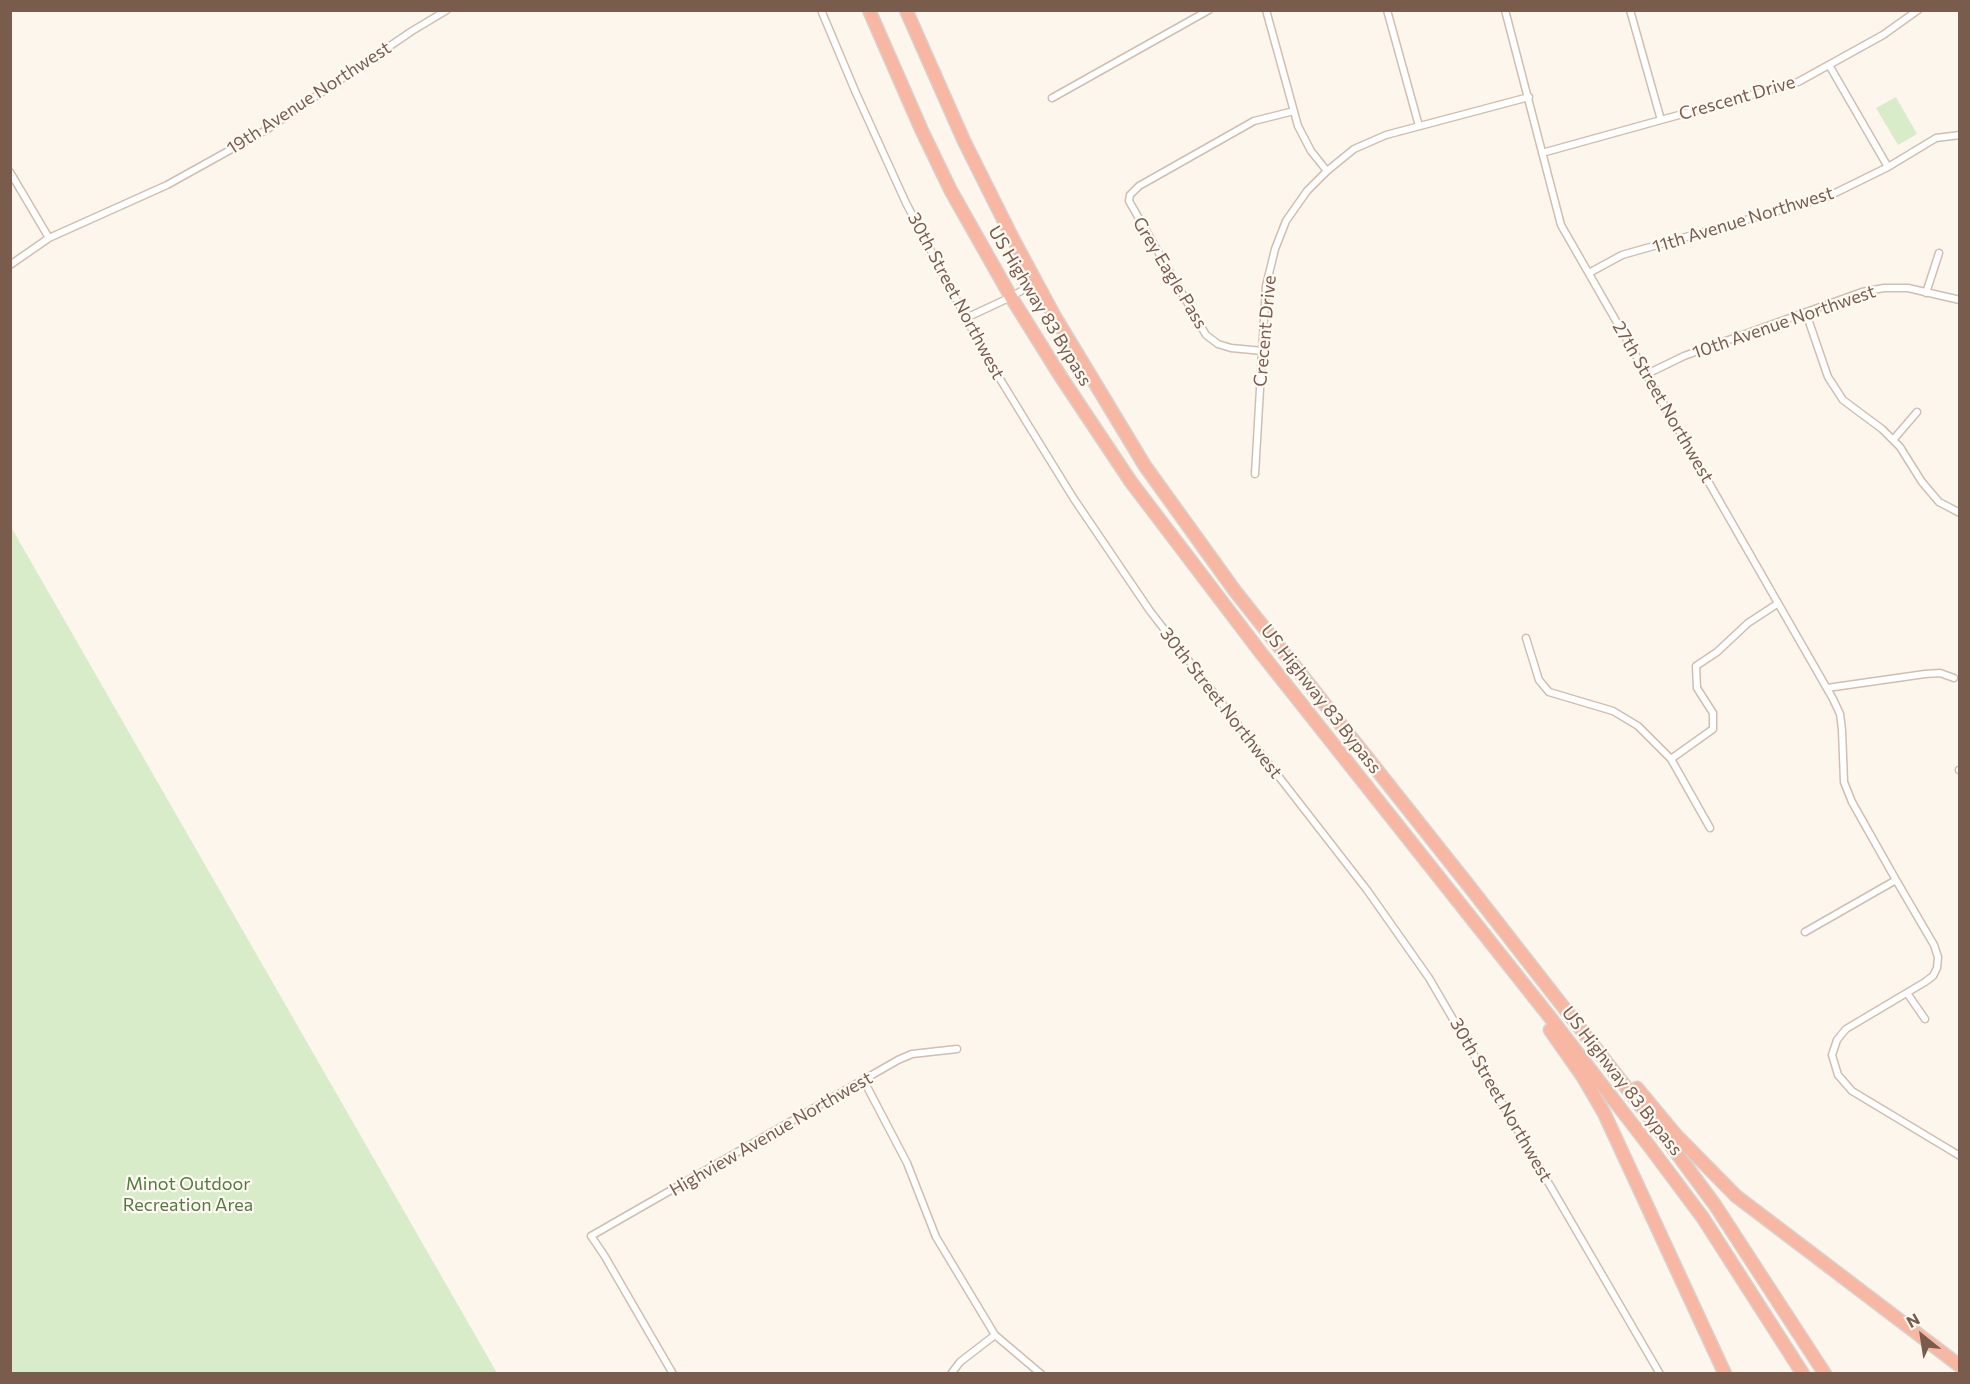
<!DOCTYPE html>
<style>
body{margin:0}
#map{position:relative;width:1970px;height:1384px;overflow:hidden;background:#fdf6ec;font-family:Commissioner,sans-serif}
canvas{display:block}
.frame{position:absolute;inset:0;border:12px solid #7a5c4d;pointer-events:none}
.north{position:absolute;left:1892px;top:1306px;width:60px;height:60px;-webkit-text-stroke:4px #fffaf3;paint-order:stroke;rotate:330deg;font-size:16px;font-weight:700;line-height:24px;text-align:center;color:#7a5c4d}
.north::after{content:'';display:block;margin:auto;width:21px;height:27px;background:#7a5c4d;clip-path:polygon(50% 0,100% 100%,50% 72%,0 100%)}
</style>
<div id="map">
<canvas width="1970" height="1384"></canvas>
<div class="frame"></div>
<div class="north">N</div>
</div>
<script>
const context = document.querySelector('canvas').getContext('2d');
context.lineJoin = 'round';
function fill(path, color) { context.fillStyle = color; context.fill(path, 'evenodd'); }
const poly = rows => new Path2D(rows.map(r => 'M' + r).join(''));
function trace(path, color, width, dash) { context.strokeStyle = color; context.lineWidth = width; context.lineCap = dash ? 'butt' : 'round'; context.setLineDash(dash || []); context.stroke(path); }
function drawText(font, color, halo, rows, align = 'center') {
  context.font = font + ' Commissioner,sans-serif'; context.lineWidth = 4.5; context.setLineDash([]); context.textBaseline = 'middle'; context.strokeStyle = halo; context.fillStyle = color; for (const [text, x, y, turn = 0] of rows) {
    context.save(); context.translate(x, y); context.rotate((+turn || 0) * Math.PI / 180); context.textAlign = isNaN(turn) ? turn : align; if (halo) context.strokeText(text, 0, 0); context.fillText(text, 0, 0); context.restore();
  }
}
fill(poly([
 [1896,97,1917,134,1898,145,1876,108],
 [10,527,11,527,497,1373,11,1373]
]), '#d8ecc9');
const street = poly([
 [821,10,856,93,906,203,986,356,1027,423,1074,499,1150,611,1367,890,1429,978,1660,1374],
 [1266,10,1298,126,1311,151,1327,171],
 [1387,10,1419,126],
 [1505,10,1561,225,1833,699,1840,714,1842,730,1844,782,1852,802,1896,880,1934,945,1938,957,1937,968,1933,976,1925,982,1846,1029,1837,1040,1832,1055,1838,1075,1852,1091,1960,1156],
 [1630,10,1661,120],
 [1829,65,1888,167],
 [1052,98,1209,10],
 [1542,153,1798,82,1883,35,1918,10],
 [10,172,49,238],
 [10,265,49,238,167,185,266,130,412,31,447,10],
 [1589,273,1622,255,1827,197,1888,167,1936,138,1960,135],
 [1926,293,1939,253],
 [1806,313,1828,377,1843,400,1882,429,1900,447,1922,482,1939,502,1960,513],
 [966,318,1011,297,1036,282],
 [1263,351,1231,348,1218,344,1206,335,1129,201,1130,195,1139,186,1254,121,1294,111],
 [1647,374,1684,356,1862,292,1884,288,1908,288,1960,300],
 [1893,440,1917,412],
 [1255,474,1266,286,1275,249,1286,221,1307,191,1327,171,1354,149,1386,135,1529,97],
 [1526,638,1539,680,1549,692,1613,711,1638,726,1671,759],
 [1827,688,1925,674,1940,673,1954,678],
 [1959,770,1960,770],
 [1710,828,1671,759,1713,729,1713,713,1697,688,1696,666,1717,652,1748,623,1777,604],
 [1805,932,1896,880],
 [1907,993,1925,1019],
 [864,1081,907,1163,936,1237,995,1335,1041,1374],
 [673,1374,604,1255,591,1236,898,1060,912,1054,957,1049],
 [951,1374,960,1362,995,1335]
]);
const highway = poly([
 [869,10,922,131,951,191,1011,297,1061,377,1131,482,1261,653,1549,1016,1650,1147,1703,1218,1803,1374],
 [906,10,964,141,1012,237,1055,317,1145,466,1235,591,1469,886,1661,1132,1715,1205,1825,1374],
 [1550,1030,1583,1077,1604,1113,1725,1374],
 [1637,1088,1676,1135,1736,1196,1960,1366]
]);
trace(street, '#d1beb0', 9);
trace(highway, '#dad1cd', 15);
trace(street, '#fff', 6);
trace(highway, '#f7b7a3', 12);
drawText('18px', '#7a5c4d', '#fffaf3', [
 ["19th Avenue Northwest",309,98,-33],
 ["Crescent Drive",1737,98,-16],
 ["11th Avenue Northwest",1743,220,-17],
 ["Grey Eagle Pass",1170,273,59],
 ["30th Street Northwest",956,296,62],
 ["US Highway 83 Bypass",1040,306,59],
 ["10th Avenue Northwest",1784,322,-19],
 ["Crecent Drive",1265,331,-85],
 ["27th Street Northwest",1663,402,60],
 ["US Highway 83 Bypass",1321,699,52],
 ["30th Street Northwest",1221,703,52],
 ["US Highway 83 Bypass",1622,1081,52],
 ["30th Street Northwest",1501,1100,60],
 ["Highview Avenue Northwest",771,1134,-30]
]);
drawText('18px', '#537a41', '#fffaf3', [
 ["Minot Outdoor",188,1184],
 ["Recreation Area",188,1205]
]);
</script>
